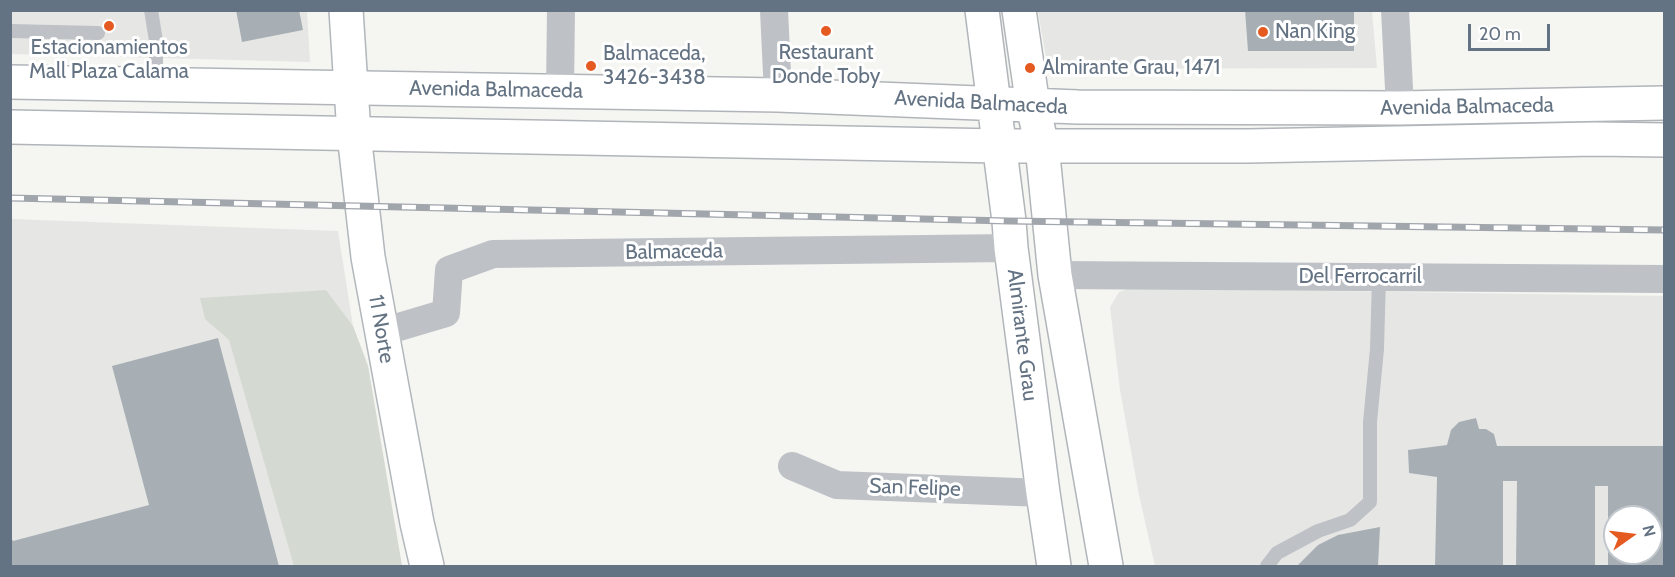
<!DOCTYPE html>
<style>
body{margin:0}
#map{position:relative;width:1675px;height:577px;overflow:hidden;background:#f5f5f1;font-family:Cabin,sans-serif}
canvas{display:block}
.frame{position:absolute;inset:0;border:12px solid #647383;pointer-events:none}
.north{position:absolute;left:1603px;top:505px;width:60px;height:60px;box-sizing:border-box;background:#fff;border:2px solid #c1c7cd;border-radius:50%;rotate:76deg;font-size:16px;font-weight:700;line-height:24px;text-align:center;color:#647383}
.north::after{content:'';display:block;margin:auto;width:21px;height:27px;background:#e55a21;clip-path:polygon(50% 0,100% 100%,50% 72%,0 100%)}
.scale{position:absolute;left:1468px;top:24px;width:82px;height:27px;box-sizing:border-box;border:3px solid #647383;border-top:0;padding-left:8px;font-size:18px;line-height:21px;white-space:nowrap;color:#647383;-webkit-text-stroke:4px #fff;paint-order:stroke}
</style>
<div id="map">
<canvas width="1675" height="577"></canvas>
<div class="frame"></div>
<div class="north">N</div>
<div class="scale">20 m</div>
</div>
<script>
const context = document.querySelector('canvas').getContext('2d');
context.lineJoin = 'round';
function fill(path, color) { context.fillStyle = color; context.fill(path, 'evenodd'); }
const poly = rows => new Path2D(rows.map(r => 'M' + r).join(''));
function trace(path, color, width, dash) { context.strokeStyle = color; context.lineWidth = width; context.lineCap = dash ? 'butt' : 'round'; context.setLineDash(dash || []); context.stroke(path); }
function drawText(font, color, halo, rows, align = 'center') {
  context.font = font + ' Cabin,sans-serif'; context.lineWidth = 6; context.setLineDash([]); context.textBaseline = 'middle'; context.strokeStyle = halo; context.fillStyle = color; for (const [text, x, y, turn = 0] of rows) {
    context.save(); context.translate(x, y); context.rotate((+turn || 0) * Math.PI / 180); context.textAlign = isNaN(turn) ? turn : align; if (halo) context.strokeText(text, 0, 0); context.fillText(text, 0, 0); context.restore();
  }
}
fill(poly([
 [307,10,310,62,11,54,11,11],
 [1038,11,1372,11,1377,68,1048,69],
 [11,219,338,231,353,326,368,366,402,566,11,566],
 [1131,288,1664,296,1664,566,1155,566,1139,495,1120,390,1110,307,1119,292],
 [1615,517,1651,517,1651,553,1615,553]
]), '#e6e7e5');
fill(poly([
 [326,290,353,326,368,366,402,566,294,566,229,340,205,319,200,298]
]), '#d4dad1');
fill(poly([
 [236,10,299,10,303,30,242,42],
 [1245,10,1354,10,1354,51,1248,51],
 [218,338,279,566,10,566,10,536,13,541,149,505,112,366],
 [1476,418,1479,429,1486,429,1494,434,1497,446,1664,446,1664,566,1608,566,1608,486,1595,486,1595,566,1516,566,1517,481,1503,481,1503,566,1435,566,1437,477,1409,473,1408,450,1447,445,1451,430,1459,422],
 [1615,517,1651,517,1651,553,1615,553],
 [1380,527,1378,566,1297,566,1318,545,1338,535]
]), '#a7afb5');
const secondary = poly([
 [346,10,354,134,368,257,417,523,427,566]
]);
const primary = poly([
 [982,10,1009,221,1011,248,1043,493,1054,566],
 [1019,10,1033,106,1042,146,1055,275,1106,566],
 [10,82,778,95,1078,107,1400,108,1664,103],
 [10,127,1000,146,1248,146,1595,139,1664,140]
]);
trace(secondary, '#b2b7bc', 36);
trace(primary, '#b1b5ba', 36);
trace(poly([
 [151,10,156,41,156,84],
 [10,31,98,33],
 [1267,566,1277,553,1318,531,1350,520,1370,502,1370,422,1377,349,1379,277]
]), '#bec1c6', 14);
trace(poly([
 [774,10,778,95],
 [1395,10,1400,108],
 [560,91,561,10],
 [1055,275,1664,279],
 [382,332,446,313,449,270,493,254,1011,248],
 [792,466,837,485,1043,493]
]), '#bec1c6', 28);
trace(secondary, '#fff', 33);
trace(primary, '#fff', 33);
const rail = poly([
 [10,198,1009,221,1664,230]
]);
trace(rail, '#a1a6ad', 7);
trace(rail, '#fff', 4.5, [14]);
for (const [x, y, r, color] of [
 [109,26,6,"#e55a21"],
 [826,31,6,"#e55a21"],
 [1263,32,6,"#e55a21"],
 [591,66,6,"#e55a21"],
 [1030,68,6,"#e55a21"]
]) { const dot = new Path2D(); dot.arc(x, y, r, 0, 2 * Math.PI); context.fillStyle = color; context.fill(dot); trace(dot, '#fff', 2); }
drawText('21px', '#647383', '#fff', [
 ["Nan King",1275,32],
 ["Estacionamientos",109,48,"center"],
 ["Mall Plaza Calama",109,72,"center"],
 ["Restaurant",826,53,"center"],
 ["Donde Toby",826,77,"center"],
 ["Balmaceda,",603,54],
 ["3426-3438",603,78],
 ["Almirante Grau, 1471",1042,68]
], 'left');
drawText('21px', '#647383', '#fff', [
 ["Avenida Balmaceda",496,90,1],
 ["Avenida Balmaceda",981,103,3],
 ["Avenida Balmaceda",1467,107,-1],
 ["Balmaceda",674,252,-1],
 ["Del Ferrocarril",1360,277],
 ["11 Norte",381,329,80],
 ["Almirante Grau",1022,335,83],
 ["San Felipe",915,488,2]
]);
</script>
